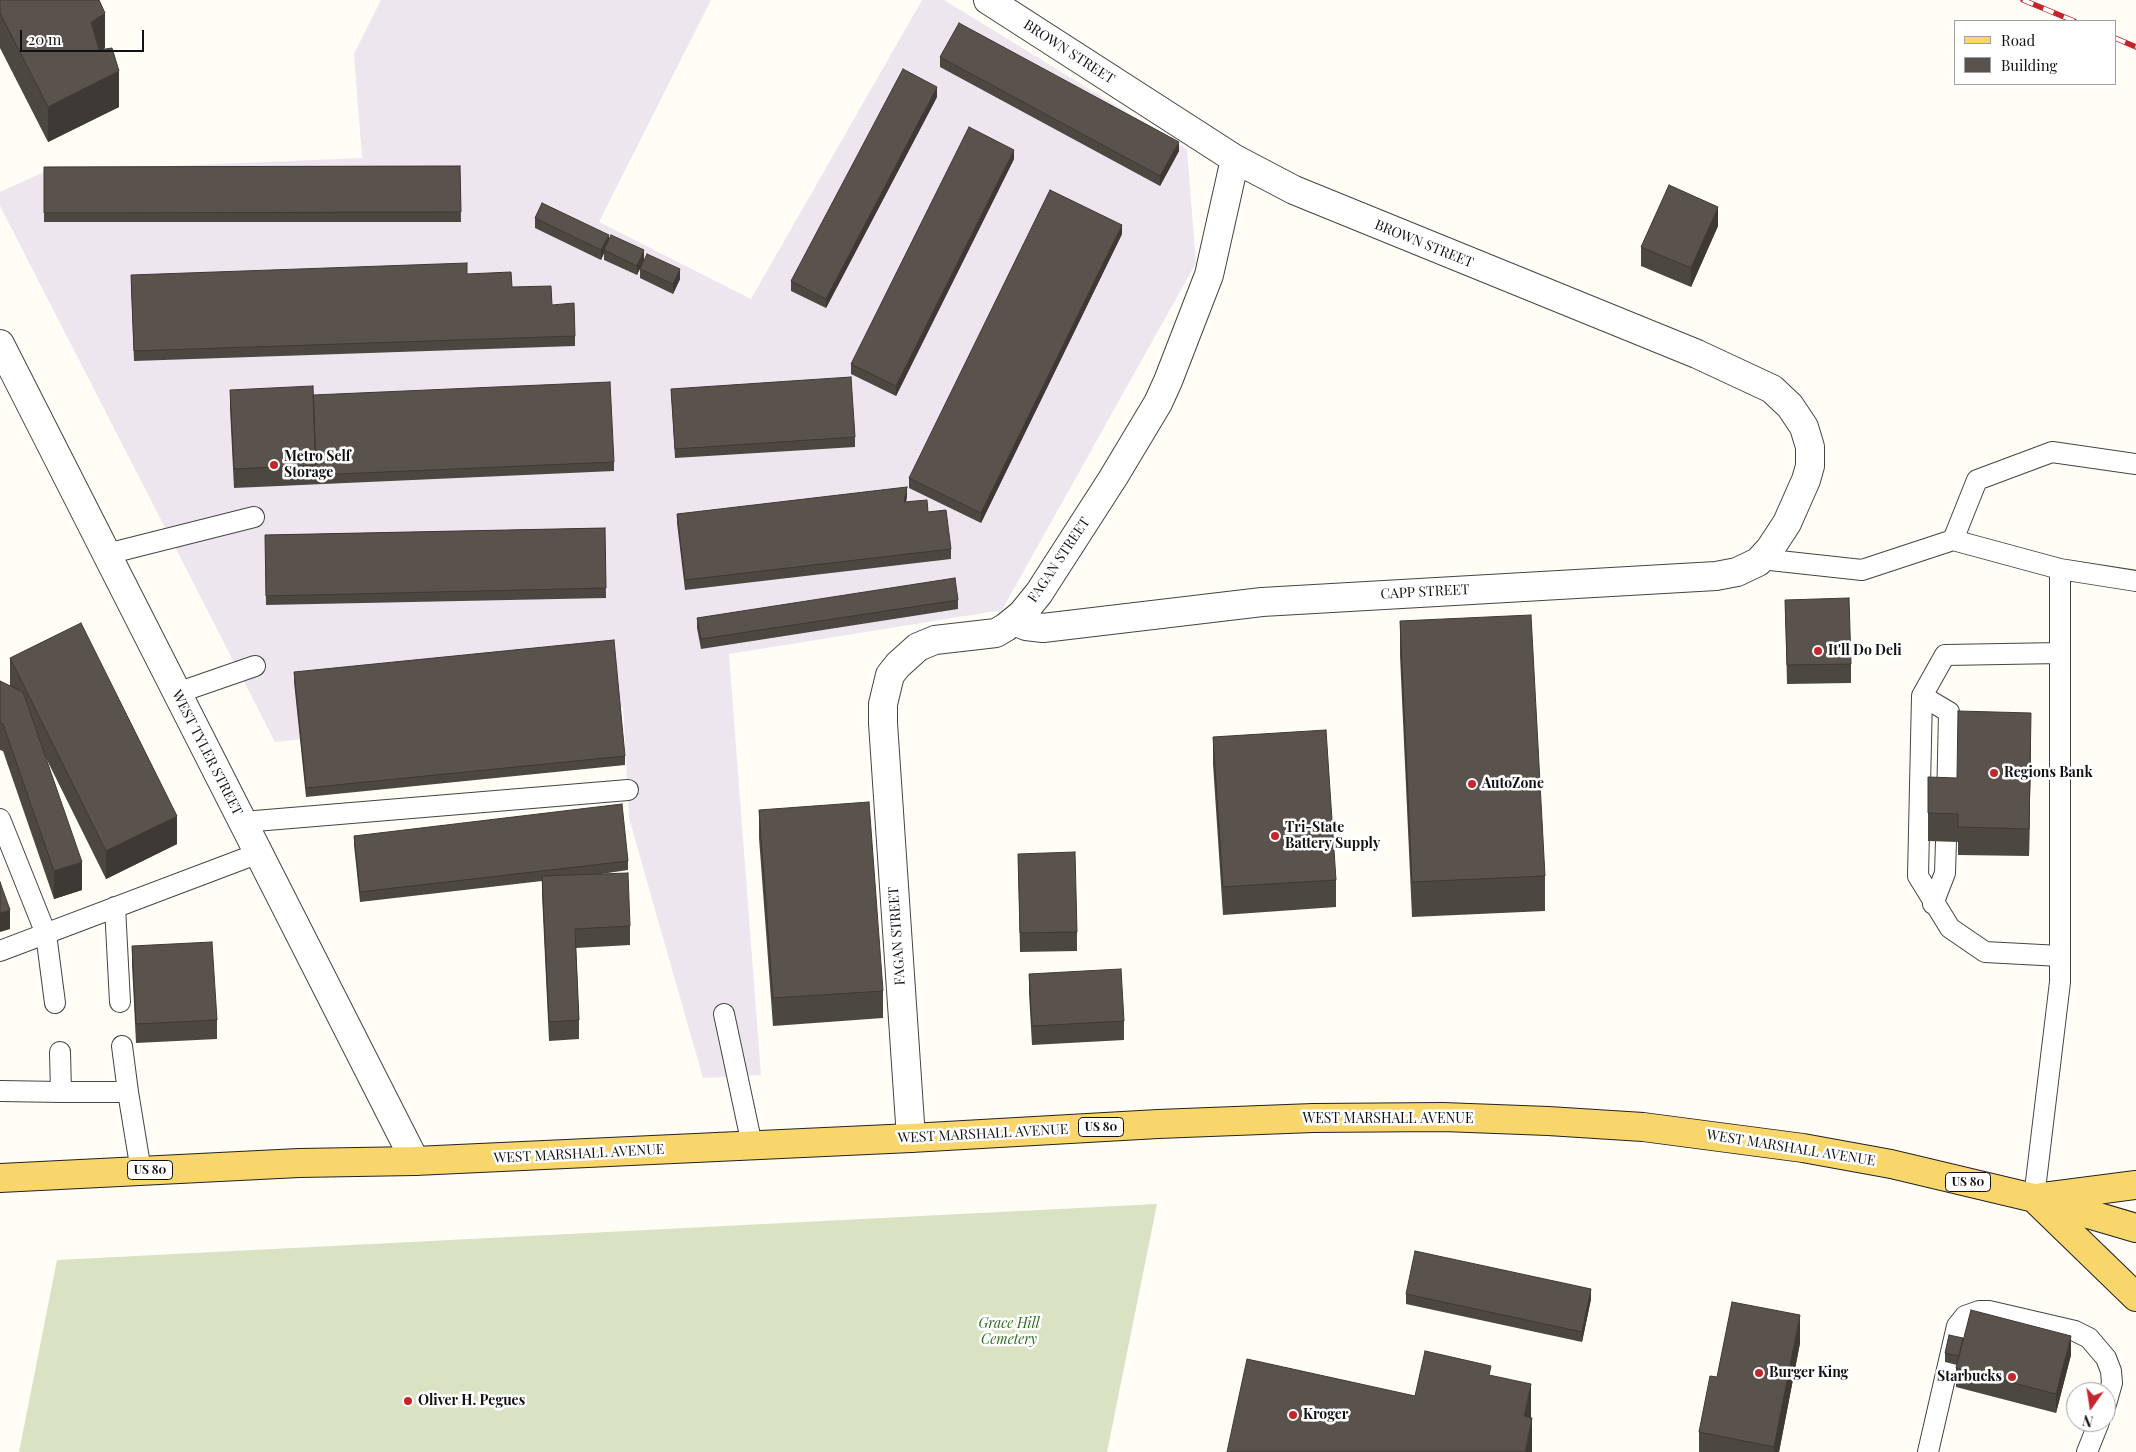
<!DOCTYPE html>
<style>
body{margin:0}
#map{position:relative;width:2136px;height:1452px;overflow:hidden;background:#fffdf5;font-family:"Playfair Display",serif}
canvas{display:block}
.legend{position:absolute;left:1954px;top:20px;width:162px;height:65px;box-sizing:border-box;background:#fff;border:1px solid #a0a0a0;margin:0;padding:6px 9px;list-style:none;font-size:15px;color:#111}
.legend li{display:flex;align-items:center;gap:10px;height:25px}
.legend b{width:25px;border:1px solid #a0a0a0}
.north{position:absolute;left:2066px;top:1382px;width:50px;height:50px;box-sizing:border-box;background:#fff;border:1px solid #a0a0a0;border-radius:50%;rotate:193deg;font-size:14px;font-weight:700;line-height:20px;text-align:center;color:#111}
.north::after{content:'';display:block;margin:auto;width:18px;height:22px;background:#c4262e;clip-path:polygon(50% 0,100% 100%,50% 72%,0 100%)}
.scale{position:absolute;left:20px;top:30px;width:124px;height:22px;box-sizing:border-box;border:2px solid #111;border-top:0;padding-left:6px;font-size:15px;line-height:18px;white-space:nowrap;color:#111;-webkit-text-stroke:4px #fff;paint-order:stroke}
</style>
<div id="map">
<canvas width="2136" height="1452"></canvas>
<ul class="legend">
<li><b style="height:6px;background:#f9d66b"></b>Road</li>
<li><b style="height:14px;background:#5a524d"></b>Building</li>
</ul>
<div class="north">N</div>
<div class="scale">20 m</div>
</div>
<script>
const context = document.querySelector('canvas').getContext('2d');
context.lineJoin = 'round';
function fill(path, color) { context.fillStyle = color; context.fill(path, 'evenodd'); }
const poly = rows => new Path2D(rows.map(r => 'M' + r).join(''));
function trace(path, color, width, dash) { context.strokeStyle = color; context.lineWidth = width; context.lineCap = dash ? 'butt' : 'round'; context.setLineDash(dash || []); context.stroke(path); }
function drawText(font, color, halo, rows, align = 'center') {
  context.font = font + ' "Playfair Display",serif'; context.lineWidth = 5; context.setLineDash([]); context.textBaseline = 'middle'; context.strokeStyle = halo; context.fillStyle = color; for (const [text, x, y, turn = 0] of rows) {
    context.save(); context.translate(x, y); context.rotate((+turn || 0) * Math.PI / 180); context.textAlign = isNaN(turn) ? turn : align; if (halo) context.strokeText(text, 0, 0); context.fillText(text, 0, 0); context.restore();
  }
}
fill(poly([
 [381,0,711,0,599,222,751,299,922,0,944,0,1187,149,1196,263,1002,610,729,654,761,1075,703,1078,629,818,623,707,275,742,0,206,0,192,46,171,362,158,354,54]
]), '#eee6ef');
fill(poly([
 [1157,1204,1107,1452,19,1452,57,1260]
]), '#d9e3c4');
const lane = poly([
 [107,554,254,517],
 [1761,559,1862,570,1953,540],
 [2060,569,1953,540,1977,480,2052,452,2136,464],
 [177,693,255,666],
 [1922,696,1949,712,1947,804],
 [0,819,46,934,55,1003],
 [243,822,628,790],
 [1933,904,1945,873,1946,841],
 [115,907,120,1002],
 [0,951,259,853],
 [2060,956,1985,952,1950,928,1918,876,1922,696,1945,655,2060,653],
 [724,1014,752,1145],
 [0,1091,61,1092,60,1052],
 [61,1092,128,1092,122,1046],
 [128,1092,141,1171],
 [2034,1198,2060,982,2060,569,2136,581],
 [1928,1452,1957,1326,1965,1316,1979,1311,1989,1311,2075,1331,2089,1338,2106,1358,2111,1371,2112,1383,2106,1404],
 [2087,1452,2099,1422]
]);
const street = poly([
 [988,0,1235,159,1294,190,1697,354,1772,389,1790,406,1804,427,1810,447,1810,466,1806,480,1787,523,1770,549,1758,562,1737,572,1716,576,1262,602,1043,628,1026,626,1014,621],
 [0,344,415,1161],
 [911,1138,883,723,883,704,890,675,898,665,918,647,935,640,996,633,1006,627,1022,614,1039,593,1113,478,1158,403,1168,381,1209,275,1235,159]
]);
const primary = poly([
 [0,1178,299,1163,415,1161,911,1138,1158,1124,1313,1118,1443,1117,1548,1121,1643,1127,1803,1148,1891,1164,2034,1198,2136,1228],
 [2043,1197,2136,1185],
 [2037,1201,2136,1297]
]);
trace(lane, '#444', 22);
trace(street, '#444', 30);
trace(primary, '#222', 30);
trace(lane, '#fff', 20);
trace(street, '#fff', 28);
trace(primary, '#f9d66b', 28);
const rail = poly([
 [2023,0,2074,21],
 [2115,38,2136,47]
]);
trace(rail, '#c4262e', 5.5);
trace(rail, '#fff', 4, [11]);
fill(poly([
 [0,0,105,48,102,50,119,107,48,142,0,48],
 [940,57,1179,151,1160,186,940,67],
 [937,97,826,308,791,291,791,281],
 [1014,159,896,396,851,374,851,364],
 [460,166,461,222,44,222,44,167],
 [535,218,609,241,644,260,637,275,604,260,604,253,601,260,535,228],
 [1718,226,1691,287,1641,266,1641,247],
 [1122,234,981,523,909,488,909,478],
 [640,269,680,279,673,294,640,278],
 [467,274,512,287,552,305,575,336,575,346,134,361,131,284],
 [671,389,855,437,855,447,675,458],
 [230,390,313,395,614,462,614,471,234,488,230,409],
 [907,496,906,502,951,549,951,559,685,590,677,523,677,514],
 [605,528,606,598,266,605,265,535],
 [958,600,958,609,701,649,697,628,697,618],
 [1785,600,1851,664,1851,683,1787,684],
 [1400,621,1545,876,1545,911,1412,917,1400,656],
 [10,658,177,844,106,879,45,756,82,890,54,899,3,751,0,750,0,681,10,686],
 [294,672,625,756,625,765,306,797,294,682],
 [1213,737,1336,880,1336,907,1223,915,1213,764],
 [2031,740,2029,856,1958,855,1958,842,1928,841,1928,813,1957,778],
 [759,810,883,991,883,1018,773,1026,759,838],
 [354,836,628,861,628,870,601,874,630,926,630,945,576,948,579,1020,579,1039,549,1041,542,895,542,881,360,902,354,845],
 [1018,854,1077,932,1077,951,1020,952],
 [132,946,217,1020,217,1039,136,1043,132,965],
 [1029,974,1124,1021,1124,1040,1032,1045,1029,993],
 [1406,1294,1591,1299,1582,1342,1406,1304],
 [1963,1338,2071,1355,2056,1413,1956,1387,1956,1368,1957,1365,1945,1362,1945,1353],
 [1800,1343,1779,1452,1699,1452,1699,1432,1717,1377]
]), '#4d4742');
fill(poly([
 [105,13,105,48,91,57,91,22],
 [119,71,119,107,48,142,48,107],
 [937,87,937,97,826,308,826,299],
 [1179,142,1179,151,1160,186,1160,176],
 [1014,150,1014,159,896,396,896,386],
 [1718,207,1718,226,1691,287,1691,268],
 [1122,225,1122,234,981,523,981,513],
 [609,235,609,244,604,250,604,253,601,260,601,250],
 [644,250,644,260,637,275,637,266],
 [680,269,680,279,673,294,673,284],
 [907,487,907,496,904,512,904,502],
 [2031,713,2031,740,2029,856,2029,829],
 [177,816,177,844,106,879,106,851],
 [82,862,82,890,54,899,54,871],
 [10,910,10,929,0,932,0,913],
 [1591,1289,1591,1299,1582,1342,1582,1332],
 [1800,1315,1800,1343,1779,1452,1774,1452,1774,1447],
 [2071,1336,2071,1355,2056,1413,2056,1394],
 [1531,1384,1531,1420,1524,1416],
 [1532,1418,1532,1452,1525,1452]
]), '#3f3936');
const building = poly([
 [0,0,99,0,105,13,91,22,99,50,112,48,119,71,48,107,0,13,0,0],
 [959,23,1179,142,1160,176,940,57,959,23],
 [903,69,937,87,826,299,791,281,903,69],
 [969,127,1014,150,896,386,851,364,969,127],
 [460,166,461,212,44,213,44,167,460,166],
 [1669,185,1718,207,1691,268,1641,247,1669,185],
 [1050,190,1122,225,981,513,909,478,1050,190],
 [542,203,609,235,601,250,535,218,542,203],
 [611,235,644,250,637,266,604,250,611,235],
 [647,254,680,269,673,284,640,269,647,254],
 [467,263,467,274,511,272,512,287,551,286,552,305,574,303,575,336,134,351,131,275,467,263],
 [851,377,855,437,675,449,671,389,851,377],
 [610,382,614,462,316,475,313,395,610,382],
 [313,386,316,465,234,469,230,390,313,386],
 [907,487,904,502,927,500,928,512,946,510,951,549,685,580,677,514,907,487],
 [605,528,606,588,266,596,265,535,605,528],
 [955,578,958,600,701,639,697,618,955,578],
 [1849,598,1851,664,1787,665,1785,600,1849,598],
 [1531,615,1545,876,1412,882,1400,621,1531,615],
 [81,623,177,816,106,851,10,658,81,623],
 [614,640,625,756,306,788,294,672,614,640],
 [0,681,23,692,82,862,54,871,3,724,0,723,0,681],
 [1958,711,2031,713,2029,829,1958,827,1958,814,1928,813,1928,777,1957,778,1958,711],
 [1326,730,1336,880,1223,887,1213,737,1326,730],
 [869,802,883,991,773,998,759,810,869,802],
 [622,804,628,861,360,892,354,836,622,804],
 [1075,852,1077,932,1020,933,1018,854,1075,852],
 [628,873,630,926,575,929,579,1020,549,1022,542,876,628,873],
 [0,882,10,910,0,913,0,882],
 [212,942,217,1020,136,1024,132,946,212,942],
 [1121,969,1124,1021,1032,1026,1029,974,1121,969],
 [1415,1251,1591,1289,1582,1332,1406,1294,1415,1251],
 [1732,1302,1800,1315,1774,1447,1699,1432,1710,1376,1717,1377,1732,1302],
 [1971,1310,2071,1336,2056,1394,1956,1368,1971,1310],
 [1949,1335,1963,1338,1959,1356,1945,1353,1949,1335],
 [1425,1351,1491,1366,1489,1375,1531,1384,1524,1416,1532,1418,1525,1452,1227,1452,1247,1359,1415,1396,1425,1351]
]);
fill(building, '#5a524d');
trace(building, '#3f3936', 1);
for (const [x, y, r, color] of [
 [274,465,5,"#c4262e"],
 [1818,651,5,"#c4262e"],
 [1994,773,5,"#c4262e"],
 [1472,784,5,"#c4262e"],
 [1275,836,5,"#c4262e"],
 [1759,1373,5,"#c4262e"],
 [2012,1377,5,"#c4262e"],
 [408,1401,5,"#c4262e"],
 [1293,1415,5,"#c4262e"]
]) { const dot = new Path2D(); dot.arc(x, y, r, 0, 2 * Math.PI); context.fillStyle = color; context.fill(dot); trace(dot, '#fff', 2); }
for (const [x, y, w] of [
 [1101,1127,45],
 [150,1170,45],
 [1968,1182,45]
]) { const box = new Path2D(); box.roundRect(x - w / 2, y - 9.5, w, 19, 4); context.fillStyle = '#fff'; context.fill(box); trace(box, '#111', 1); }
drawText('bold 12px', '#111', null, [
 ["US 80",1101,1127],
 ["US 80",150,1170],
 ["US 80",1968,1182]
]);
drawText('14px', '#111', '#fff', [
 ["BROWN STREET",1069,52,33],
 ["BROWN STREET",1424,244,22],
 ["FAGAN STREET",1059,560,-56],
 ["CAPP STREET",1425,592,-3],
 ["WEST TYLER STREET",207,753,63],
 ["FAGAN STREET",897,936,-94],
 ["WEST MARSHALL AVENUE",1388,1119],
 ["WEST MARSHALL AVENUE",983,1134,-3],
 ["WEST MARSHALL AVENUE",1791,1148,9],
 ["WEST MARSHALL AVENUE",579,1154,-3]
]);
drawText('bold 14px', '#111', '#fff', [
 ["Metro Self",284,457],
 ["Storage",284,473],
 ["It'll Do Deli",1828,651],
 ["Regions Bank",2004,773],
 ["AutoZone",1482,784],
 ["Tri-State",1285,828],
 ["Battery Supply",1285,844],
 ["Burger King",1769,1373],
 ["Starbucks",2002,1377,"right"],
 ["Oliver H. Pegues",418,1401],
 ["Kroger",1303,1415]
], 'left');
drawText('italic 14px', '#2f6b1f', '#fff', [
 ["Grace Hill",1009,1324],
 ["Cemetery",1009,1340]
]);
</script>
